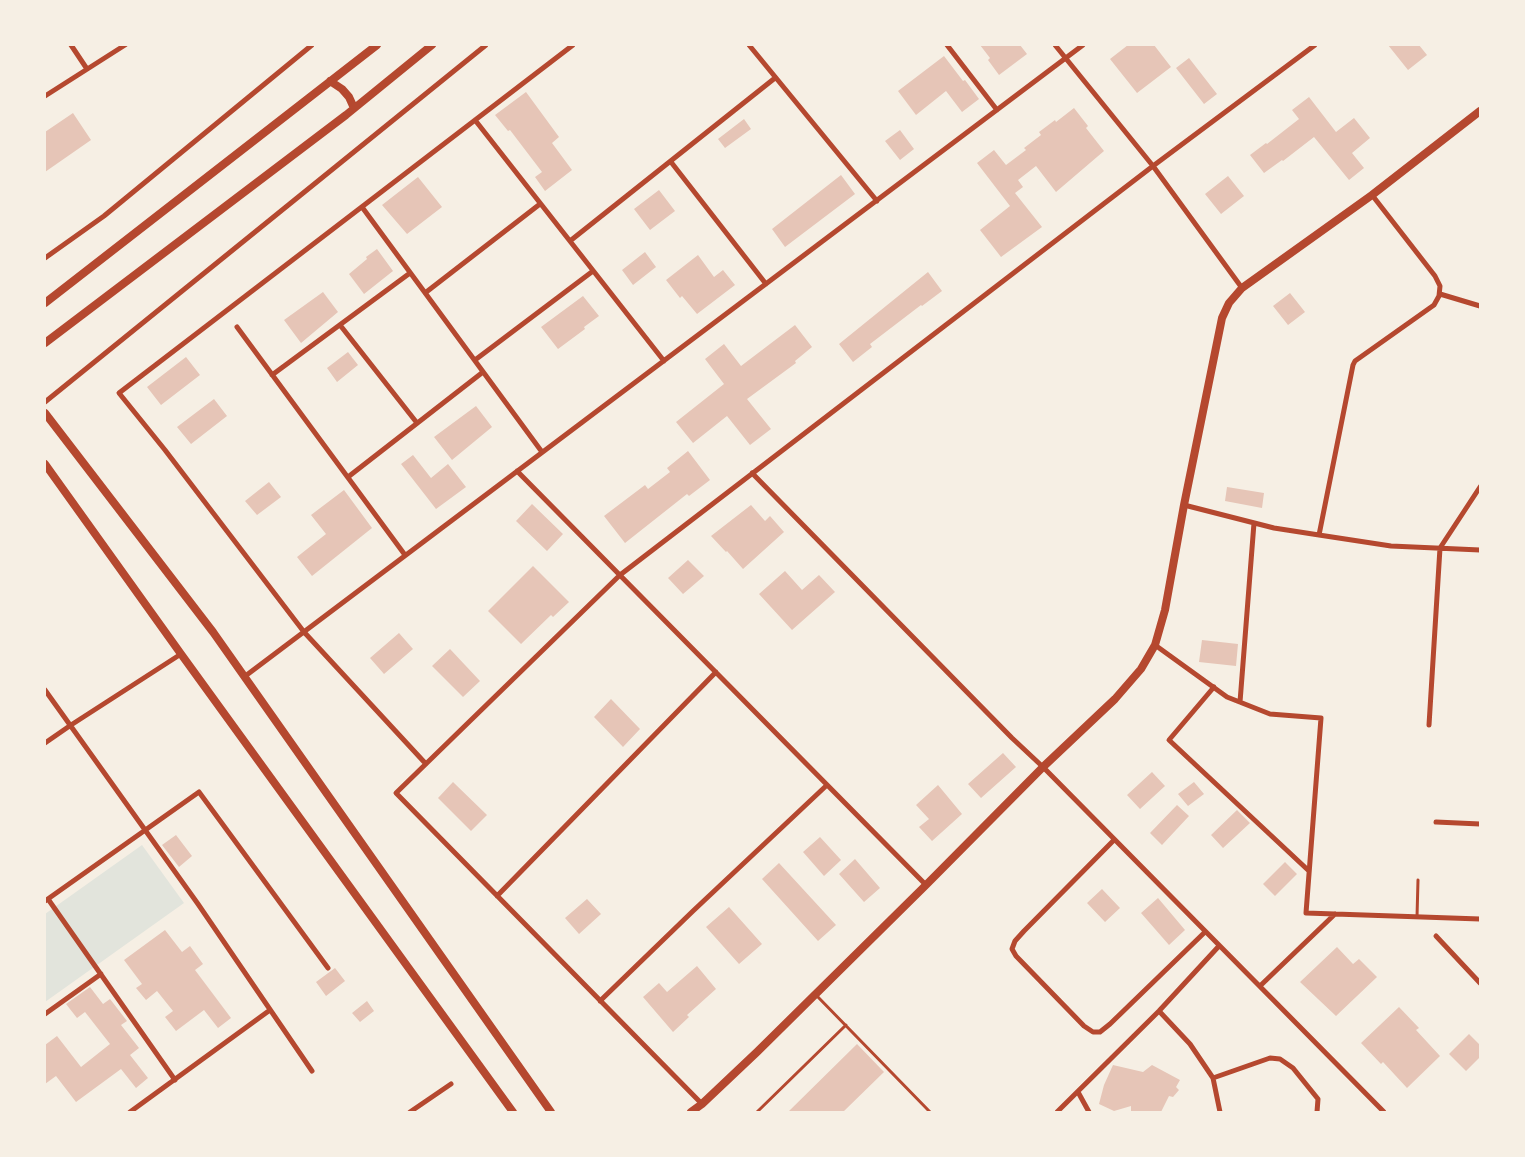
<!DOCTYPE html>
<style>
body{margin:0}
#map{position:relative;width:1525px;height:1157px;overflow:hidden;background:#f6efe4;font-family:Poppins,sans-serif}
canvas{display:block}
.frame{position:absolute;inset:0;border:46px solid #f6efe4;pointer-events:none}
</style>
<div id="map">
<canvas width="1525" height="1157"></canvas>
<div class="frame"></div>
</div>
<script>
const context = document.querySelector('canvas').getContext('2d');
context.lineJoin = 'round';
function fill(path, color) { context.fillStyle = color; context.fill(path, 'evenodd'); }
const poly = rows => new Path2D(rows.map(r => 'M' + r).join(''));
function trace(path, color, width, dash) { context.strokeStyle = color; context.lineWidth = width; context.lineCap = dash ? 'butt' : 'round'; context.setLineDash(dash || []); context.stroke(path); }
fill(poly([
 [142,845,184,903,45,1002,45,914]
]), '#e2e4dc');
fill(poly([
 [980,45,1020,45,1027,54,999,75,988,60,990,58],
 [1128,45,1154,45,1171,67,1137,93,1110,59],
 [1388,45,1419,45,1427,55,1408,70],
 [944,56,963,81,965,80,979,99,962,112,946,91,916,115,898,91],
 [1189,58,1217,94,1204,104,1176,68],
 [526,92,559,137,552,143,572,170,545,191,535,177,542,172,510,130,508,131,495,115],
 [1309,97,1336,132,1354,118,1370,138,1352,153,1364,168,1349,180,1314,137,1283,161,1282,160,1264,173,1250,155,1266,143,1267,144,1299,119,1292,110],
 [1074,108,1088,126,1086,128,1104,151,1056,192,1036,166,1018,180,1023,187,1015,193,1042,227,1001,257,980,230,1010,206,977,163,994,150,1006,165,1026,150,1024,148,1041,135,1039,132,1055,120,1056,122],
 [73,113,91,140,45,172,45,132],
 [744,119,751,129,725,148,718,139],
 [900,130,914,149,900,160,885,141],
 [841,175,855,194,785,247,772,229],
 [1228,176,1244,196,1221,214,1205,194],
 [418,177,442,207,407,234,382,205],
 [659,190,675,211,650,230,634,209],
 [377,249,393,271,364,294,349,274,367,259,366,257],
 [645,252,656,267,633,285,622,270],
 [698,255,714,277,723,270,735,285,697,314,682,296,680,298,666,280],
 [928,272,942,291,922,306,921,305,870,344,872,347,853,362,839,344],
 [323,292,338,312,301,343,284,320],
 [1290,293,1305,312,1288,325,1273,306],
 [583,296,599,316,584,327,585,329,558,349,541,327],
 [795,325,812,347,795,361,796,363,747,399,771,429,750,445,727,416,693,443,676,422,724,384,705,359,724,344,741,366],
 [348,352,358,365,337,382,327,368],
 [186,357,200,375,161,405,147,387],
 [214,399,227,416,191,444,177,427],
 [476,406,492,427,452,460,434,437],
 [688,451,710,480,689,496,687,494,625,543,604,516,645,485,648,489,670,472,667,468],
 [413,455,431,478,448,464,466,487,436,509,401,464],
 [269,482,281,497,257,515,245,501],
 [1227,487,1264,493,1262,508,1225,501],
 [344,490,372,528,312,576,297,557,326,534,311,515],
 [532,504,563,534,547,551,516,521],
 [751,505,765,521,770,516,784,532,743,569,727,551,726,552,711,536],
 [688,560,704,576,683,594,668,578],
 [533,566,569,602,553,617,551,615,521,644,488,611],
 [785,571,802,590,819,575,835,592,792,630,759,594],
 [399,633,413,649,384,674,370,658],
 [1202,640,1238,644,1236,666,1199,662],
 [450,649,480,681,463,697,432,666],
 [611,699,640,729,623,747,594,717],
 [1003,753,1016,767,981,798,968,784],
 [1152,772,1165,786,1140,809,1127,795],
 [453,782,487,815,471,831,438,798],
 [1194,782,1204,794,1188,806,1178,794],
 [938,785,962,814,932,841,919,827,929,819,916,805],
 [1177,805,1189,816,1162,845,1150,833],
 [1237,810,1250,823,1223,848,1211,835],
 [176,835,192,856,179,867,162,845],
 [820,837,841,860,824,876,803,852],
 [855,859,880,888,864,902,839,874],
 [1285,862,1297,874,1275,896,1263,884],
 [779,863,836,925,818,941,762,879],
 [1102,889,1120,908,1105,922,1087,903],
 [1158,898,1185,930,1169,945,1141,913],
 [587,899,601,914,579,934,565,918],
 [729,907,762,944,739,964,706,927],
 [165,930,182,952,190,946,203,964,195,970,231,1018,218,1028,204,1010,176,1031,165,1017,173,1011,157,991,146,1000,136,988,142,984,124,960],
 [1337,947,1353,964,1359,959,1377,977,1336,1016,1300,982],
 [697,966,716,989,687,1015,689,1017,673,1032,643,997,659,983,667,992],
 [335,968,345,981,326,996,316,982],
 [90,987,103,1004,110,999,127,1021,121,1025,139,1048,130,1055,148,1078,136,1088,121,1069,76,1102,56,1076,45,1084,45,1045,57,1036,81,1067,110,1044,85,1012,77,1018,66,1004],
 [367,1001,374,1011,360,1022,352,1013],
 [1399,1007,1419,1028,1416,1030,1440,1056,1407,1088,1383,1062,1381,1064,1361,1043],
 [1469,1034,1480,1045,1480,1057,1466,1071,1449,1054],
 [857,1044,884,1072,843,1112,788,1112],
 [1113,1065,1143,1072,1152,1065,1180,1080,1176,1087,1179,1090,1173,1097,1169,1096,1161,1112,1131,1112,1131,1106,1114,1111,1099,1104,1104,1085]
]), '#e6c5b7');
trace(poly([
 [1417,917,1418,880],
 [816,995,930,1112],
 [757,1112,846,1025]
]), '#b5482f', 3);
trace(poly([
 [71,45,87,69],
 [749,45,877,201],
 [947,45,997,110],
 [1055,45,1153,166,1242,288],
 [45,96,125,45],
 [475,120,664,361],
 [671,162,766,284],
 [362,207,542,452],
 [570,241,775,78],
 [45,258,104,216,312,45],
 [425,293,540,204],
 [1440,294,1480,306],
 [340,325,417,423],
 [237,327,405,555],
 [475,360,593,271],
 [272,375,410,273],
 [45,402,486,45],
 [517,471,926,885],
 [752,473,1012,738,1043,767,1384,1112],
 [348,477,483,372],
 [1184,505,1274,528,1319,535,1391,546,1480,550],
 [1319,535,1353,365,1355,361,1434,305,1439,296,1440,286,1435,276,1372,195],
 [1155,645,1227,697,1270,714,1321,718,1306,913,1480,919],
 [244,677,1083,45],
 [1214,687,1169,740,1309,871],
 [45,690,198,904,312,1071],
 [1240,702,1254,523],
 [1429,725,1440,548,1480,487],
 [45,743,71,725,181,654],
 [426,764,304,632,165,450,119,393,573,45],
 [1436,822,1480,824],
 [1114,840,1024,931,1015,941,1012,949,1016,956,1084,1026,1093,1032,1100,1032,1110,1024,1205,932],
 [497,896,716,672],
 [48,899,175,1080],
 [45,901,199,792,328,968],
 [1436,936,1480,983],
 [1260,986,1335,914],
 [600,1001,693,911,827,785],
 [1159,1011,1190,1044,1213,1078,1220,1112],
 [45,1014,101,974],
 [1213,1078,1270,1058,1280,1059,1293,1068,1318,1099,1317,1112],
 [1078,1092,1089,1112],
 [702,1104,396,793,620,575,1153,166,1315,45],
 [130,1112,270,1010],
 [410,1112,451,1084],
 [1057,1112,1159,1011,1219,946]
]), '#b5482f', 5);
trace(poly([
 [330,81,342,89,349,97,354,108],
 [45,303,377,45],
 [45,343,346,115,432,45],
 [45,413,213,632,551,1112],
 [45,464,181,654,513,1112],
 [691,1112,702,1104,757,1052,926,885,1043,767,1115,699,1141,669,1155,645,1165,610,1184,505,1222,318,1229,303,1242,288,1372,195,1480,111]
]), '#b5482f', 8);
</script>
